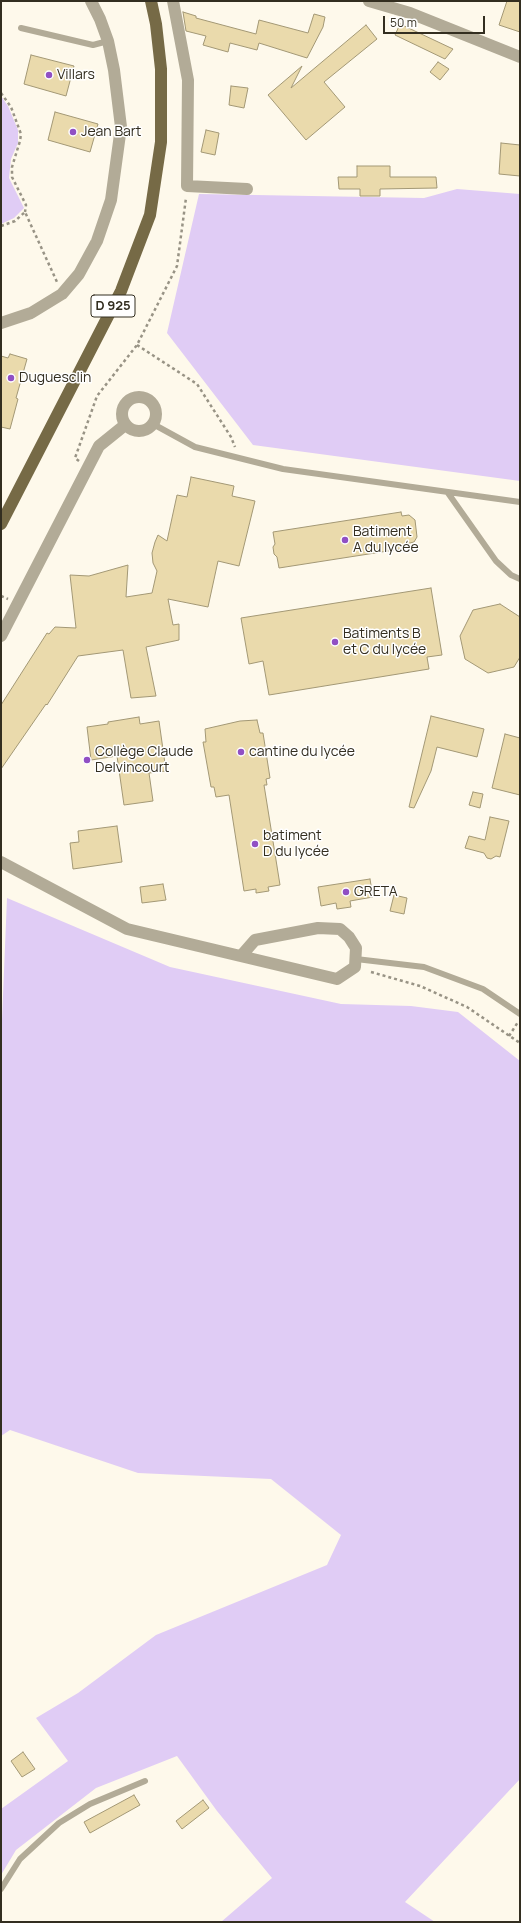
<!DOCTYPE html>
<meta charset="utf-8">
<style>
body{margin:0}
#map{position:relative;width:521px;height:1923px;overflow:hidden;background:#fef9eb;font-family:Manrope,sans-serif}
canvas{display:block}
.frame{position:absolute;inset:0;border:2px solid #332e20;pointer-events:none}
.scale{position:absolute;left:383px;top:16px;width:102px;height:18px;box-sizing:border-box;border:2px solid #332e20;border-top:0;padding-left:5px;font-size:12px;line-height:14px;white-space:nowrap;color:#332e20;-webkit-text-stroke:3px #fff;paint-order:stroke}
</style>
<div id="map">
<canvas width="521" height="1923"></canvas>
<div class="frame"></div>
<div class="scale">50 m</div>
</div>
<script>
const context = document.querySelector('canvas').getContext('2d');
context.lineJoin = 'round';
function fill(path, color) { context.fillStyle = color; context.fill(path, 'evenodd'); }
const poly = rows => new Path2D(rows.map(r => 'M' + r).join(''));
function trace(path, color, width, dash) { context.strokeStyle = color; context.lineWidth = width; context.lineCap = dash ? 'butt' : 'round'; context.setLineDash(dash || []); context.stroke(path); }
function drawText(font, color, halo, rows, align = 'center') {
  context.font = font + ' Manrope,sans-serif'; context.lineWidth = 3; context.setLineDash([]); context.textBaseline = 'middle'; context.strokeStyle = halo; context.fillStyle = color; for (const [text, x, y, turn = 0] of rows) {
    context.save(); context.translate(x, y); context.rotate((+turn || 0) * Math.PI / 180); context.textAlign = isNaN(turn) ? turn : align; if (halo) context.strokeText(text, 0, 0); context.fillText(text, 0, 0); context.restore();
  }
}
fill(poly([
 [1,96,8,106,18,130,18,143,11,159,9,178,24,208,14,218,1,224],
 [457,189,520,194,520,481,253,445,167,333,199,194,424,198],
 [7,898,170,967,341,1004,411,1006,458,1012,520,1061,520,1779,405,1902,435,1922,221,1922,272,1878,217,1811,177,1756,96,1788,16,1850,1,1875,1,1809,68,1761,36,1718,78,1693,156,1635,327,1565,341,1535,271,1479,138,1473,10,1430,1,1436,1,1044]
]), '#e0ccf5');
const building = poly([
 [507,1,520,1,520,32,499,25,507,1],
 [183,12,196,16,196,18,256,34,259,20,308,33,314,14,325,17,323,27,307,58,259,43,257,50,230,43,228,52,203,45,206,36,186,31,183,12],
 [400,24,453,49,445,59,395,35,400,24],
 [366,25,377,39,324,82,345,107,306,140,268,95,302,66,291,88,366,25],
 [31,55,74,66,66,96,24,84,31,55],
 [438,62,449,69,440,80,430,72,438,62],
 [231,86,248,88,244,108,229,105,231,86],
 [55,112,98,124,90,152,48,140,55,112],
 [206,130,219,133,215,155,201,152,206,130],
 [501,143,520,145,520,176,499,174,501,143],
 [357,166,390,166,390,177,436,177,437,188,380,189,380,196,360,196,360,189,339,189,338,177,357,177,357,166],
 [10,354,27,359,16,398,18,399,10,429,1,427,1,356,8,358,10,354],
 [191,477,234,486,232,496,255,501,239,566,218,561,208,607,168,599,173,625,179,624,179,640,146,647,156,696,131,698,123,650,78,656,47,705,46,704,1,769,1,705,47,633,49,634,55,627,76,628,70,575,89,576,128,565,126,597,152,593,157,571,153,563,152,553,155,542,158,535,167,541,177,495,187,497,191,477],
 [401,512,402,516,409,515,415,520,417,537,414,542,406,544,407,548,279,568,277,557,274,554,273,547,275,544,273,532,401,512],
 [431,588,442,655,427,657,429,669,269,695,263,661,249,664,241,618,431,588],
 [500,604,520,617,520,657,514,667,488,673,465,659,460,636,473,610,500,604],
 [431,716,484,729,477,757,437,747,431,771,414,808,409,807,431,716],
 [139,717,140,724,159,721,166,771,149,773,153,801,124,805,117,756,91,760,87,727,108,724,108,722,139,717],
 [257,720,260,733,263,733,270,778,266,779,267,785,264,785,280,885,268,887,269,891,256,893,256,889,244,891,229,795,216,797,214,787,211,787,203,742,206,742,205,729,240,721,257,720],
 [505,734,520,738,520,795,492,788,505,734],
 [473,792,483,794,480,808,469,805,473,792],
 [490,817,509,821,500,857,496,856,491,859,487,858,484,853,465,848,469,836,485,840,490,817],
 [117,826,122,862,73,869,70,843,79,842,78,831,117,826],
 [370,879,373,897,350,901,351,907,337,909,336,903,321,906,318,887,370,879],
 [163,884,166,900,142,903,140,887,163,884],
 [394,895,407,898,404,914,390,911,394,895],
 [23,1752,35,1769,22,1777,11,1761,23,1752],
 [134,1795,140,1805,90,1833,84,1822,134,1795],
 [203,1800,209,1808,182,1829,176,1821,203,1800]
]);
fill(building, '#eadaac');
trace(building, '#a39875', 1);
trace(poly([
 [1,93,11,107,21,134,20,141,12,167,12,177,26,205,25,212],
 [1,226,15,221,25,212,57,282],
 [137,345,197,384,231,437,235,447],
 [79,461,75,458,97,396,137,345,177,266,186,198],
 [1,596,8,599],
 [371,972,420,986,467,1007,520,1043],
 [509,1036,518,1022]
]), '#989385', 2.5, [3, 3]);
trace(poly([
 [21,28,93,45,108,41],
 [153,424,195,447,283,469,520,502],
 [448,493,496,561,511,575,520,579],
 [356,959,424,967,483,989,520,1014],
 [1,1889,20,1859,59,1823,90,1804,145,1781]
]), '#b2ab97', 6);
trace(poly([
 [173,1,188,80,187,186,247,189],
 [369,1,410,13,520,57],
 [1,323,31,313,62,294,79,274,97,241,111,200,121,127,114,70,108,41,100,19,91,1],
 '122 414a17 17 0 1 1 34 0a17 17 0 1 1-34 0Z',
 [1,636,99,446,125,425],
 [1,862,127,929,337,979,355,967,356,948,349,937,340,929,318,928,255,940,241,956]
]), '#b2ab97', 12);
trace(poly([
 [1,524,121,291,150,215,161,142,161,69,156,24,151,1]
]), '#766a46', 12);
for (const [x, y, r, color] of [
 [49,75,4,"#904fc4"],
 [73,132,4,"#904fc4"],
 [11,378,4,"#904fc4"],
 [345,540,4,"#904fc4"],
 [335,642,4,"#904fc4"],
 [241,752,4,"#904fc4"],
 [87,760,4,"#904fc4"],
 [255,844,4,"#904fc4"],
 [346,892,4,"#904fc4"]
]) { const dot = new Path2D(); dot.arc(x, y, r, 0, 2 * Math.PI); context.fillStyle = color; context.fill(dot); trace(dot, '#fff', 1.5); }
for (const [x, y, w] of [
 [113,306,44]
]) { const box = new Path2D(); box.roundRect(x - w / 2, y - 11, w, 22, 3); context.fillStyle = '#fff'; context.fill(box); trace(box, '#332e20', 1); }
drawText('bold 13px', '#332e20', null, [
 ["D 925",113,306]
]);
drawText('14px', '#332e20', '#fff', [
 ["Villars",57,75],
 ["Jean Bart",81,132],
 ["Duguesclin",19,378],
 ["Batiment",353,532],
 ["A du lycée",353,548],
 ["Batiments B",343,634],
 ["et C du lycée",343,650],
 ["Collège Claude",95,752],
 ["Delvincourt",95,768],
 ["cantine du lycée",249,752],
 ["batiment",263,836],
 ["D du lycée",263,852],
 ["GRETA",354,892]
], 'left');
</script>
